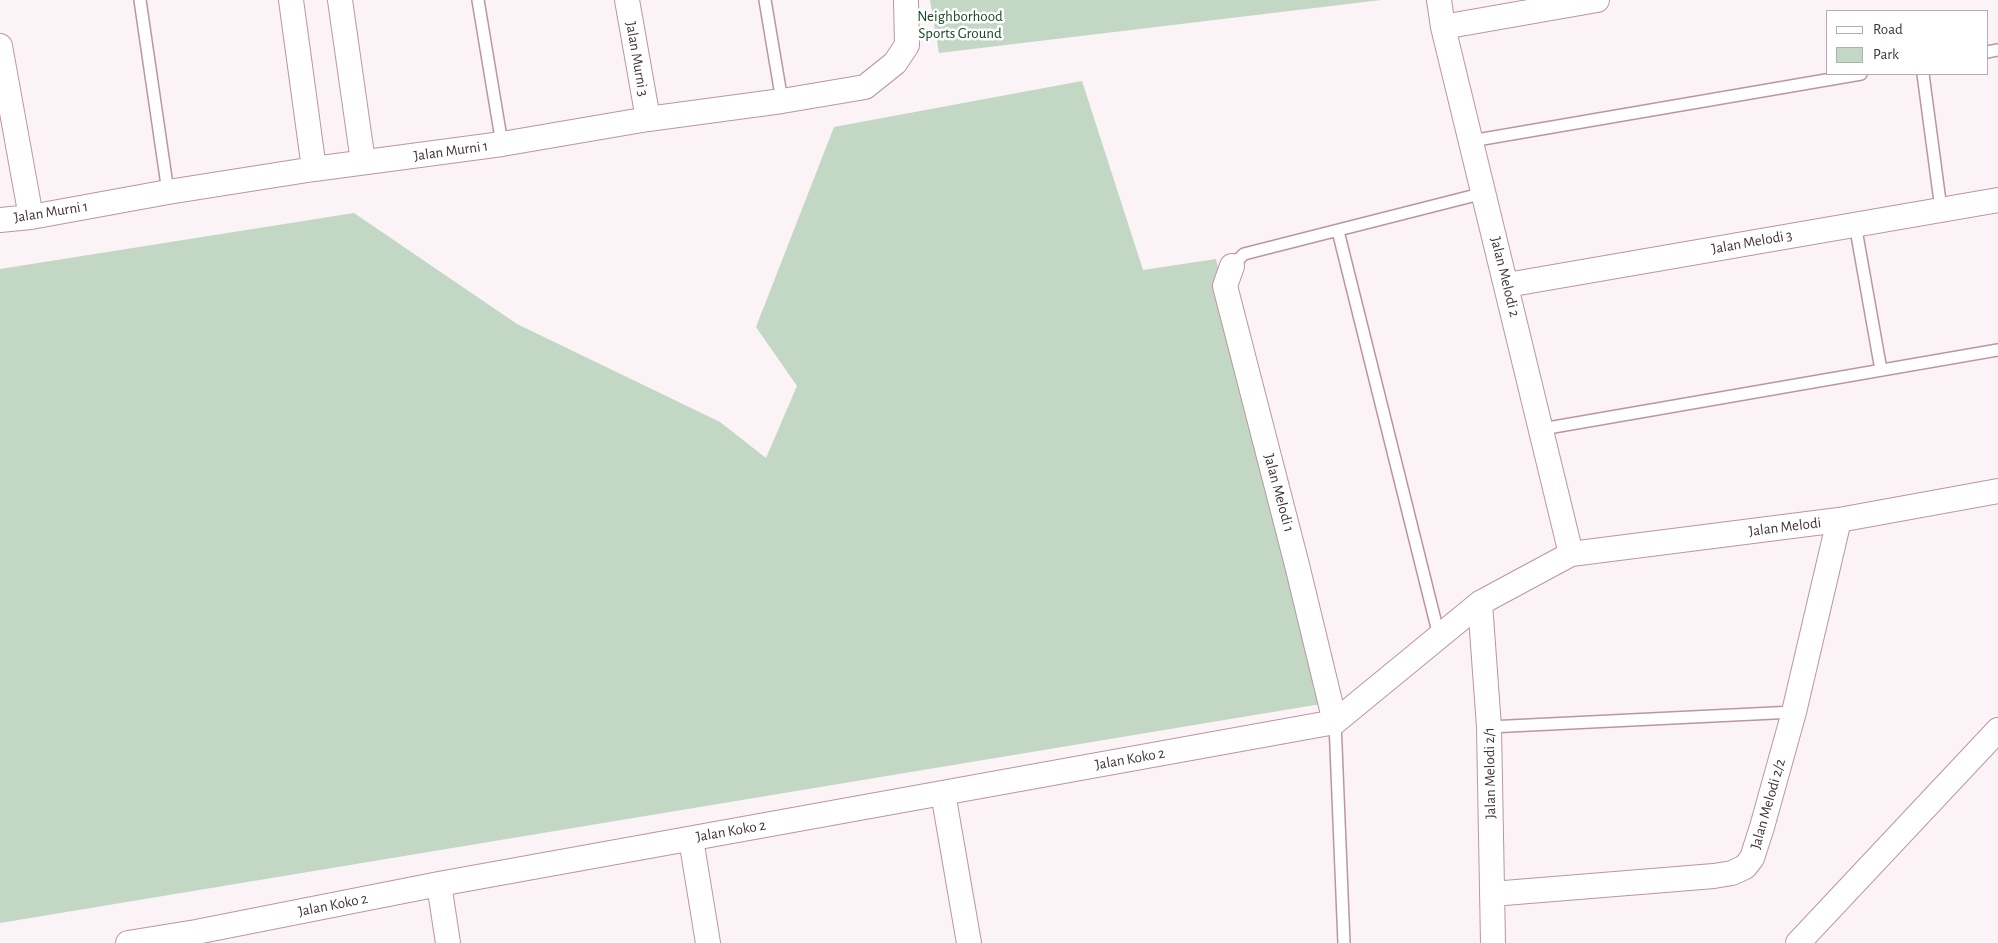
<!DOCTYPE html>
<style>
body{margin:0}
#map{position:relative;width:1998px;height:943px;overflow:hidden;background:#fbf3f5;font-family:"Alegreya Sans",sans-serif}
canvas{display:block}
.legend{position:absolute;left:1826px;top:10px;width:162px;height:65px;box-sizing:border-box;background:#fff;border:1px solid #b3adaf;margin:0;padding:6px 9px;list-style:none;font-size:15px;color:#423338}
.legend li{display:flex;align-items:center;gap:10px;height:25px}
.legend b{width:25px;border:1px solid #b3adaf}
</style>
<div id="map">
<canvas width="1998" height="943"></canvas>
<ul class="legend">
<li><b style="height:6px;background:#fff"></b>Road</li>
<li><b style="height:14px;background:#c2d7c4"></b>Park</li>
</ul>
</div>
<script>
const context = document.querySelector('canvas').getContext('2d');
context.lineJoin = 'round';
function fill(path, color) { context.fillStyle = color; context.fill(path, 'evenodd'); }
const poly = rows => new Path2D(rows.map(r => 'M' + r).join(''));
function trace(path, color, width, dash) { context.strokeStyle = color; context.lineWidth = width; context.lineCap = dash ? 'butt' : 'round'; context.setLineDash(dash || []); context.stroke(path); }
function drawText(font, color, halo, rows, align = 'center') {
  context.font = font + ' "Alegreya Sans",sans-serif'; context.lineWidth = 5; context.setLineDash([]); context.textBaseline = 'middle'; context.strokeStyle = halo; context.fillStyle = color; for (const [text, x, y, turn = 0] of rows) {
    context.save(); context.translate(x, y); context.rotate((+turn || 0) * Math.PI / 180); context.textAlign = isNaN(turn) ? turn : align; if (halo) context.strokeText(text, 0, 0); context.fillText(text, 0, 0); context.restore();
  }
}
fill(poly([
 [930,0,1381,0,939,53],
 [1082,81,1143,270,1216,259,1321,704,0,923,0,269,354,213,517,324,720,422,766,458,797,386,756,327,834,127]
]), '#c2d7c4');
const service = poly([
 [140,0,168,192],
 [478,0,502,144],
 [765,0,782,101],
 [1987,52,1998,50],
 [1923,74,1941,209],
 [1471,141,1861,74],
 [1855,224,1881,370],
 [1338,231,1439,636],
 [1232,266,1244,254,1484,193],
 [1542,429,1998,350],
 [1335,722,1344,943],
 [1489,727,1794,712]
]);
const minor = poly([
 [291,0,314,169],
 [340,0,363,162],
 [627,0,648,119],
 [1439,0,1443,27,1571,554],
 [1443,27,1597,0],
 [0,46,31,217],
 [0,220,31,217,168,192,314,169,502,144,648,119,782,101,865,87,895,63,907,45,906,0],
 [1232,266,1225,286,1297,565,1335,722],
 [1507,285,1998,200],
 [1480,603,1489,727,1493,943],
 [943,793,969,943],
 [691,839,708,943],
 [439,884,448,943],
 [1492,894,1714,876,1732,873,1745,867,1752,858,1762,827,1794,712,1839,520],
 [128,943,196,932,439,884,1335,722,1480,603,1571,554,1839,520,1998,491],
 [1798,943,1998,730]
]);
trace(service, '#bb96a2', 14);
trace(minor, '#bb96a2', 26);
trace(service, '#fff', 11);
trace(minor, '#fff', 24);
drawText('15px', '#174620', '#fff', [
 ["Neighborhood",960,16],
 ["Sports Ground",960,33]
]);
drawText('15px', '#423338', '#fff', [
 ["Jalan Murni 3",637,59,80],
 ["Jalan Murni 1",451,151,-8],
 ["Jalan Murni 1",51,212,-9],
 ["Jalan Melodi 3",1752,242,-10],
 ["Jalan Melodi 2",1505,277,76],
 ["Jalan Melodi 1",1279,493,75],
 ["Jalan Melodi",1785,527,-7],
 ["Jalan Koko 2",1130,759,-10],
 ["Jalan Melodi 2/1",1490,773,-91],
 ["Jalan Melodi 2/2",1768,804,-74],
 ["Jalan Koko 2",731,831,-10],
 ["Jalan Koko 2",333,905,-11]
]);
</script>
